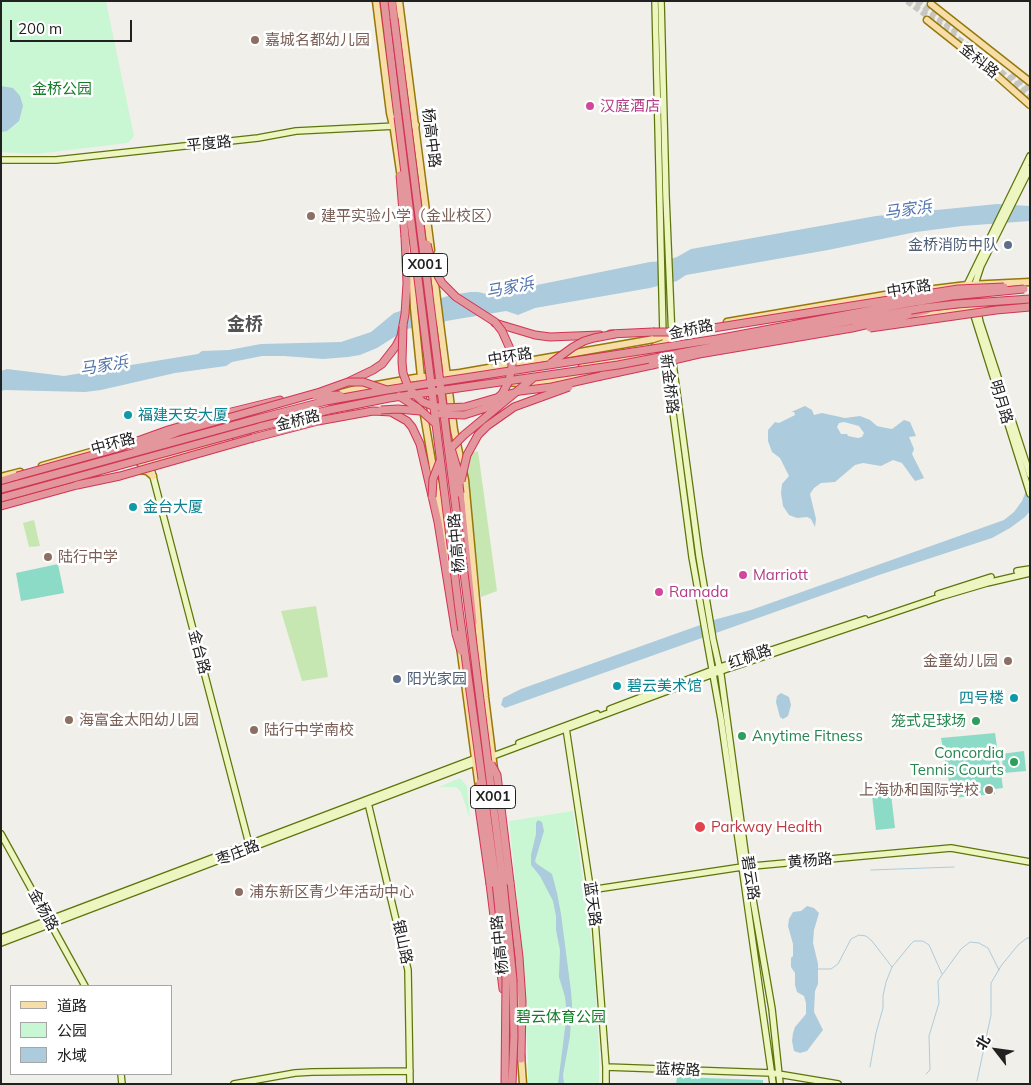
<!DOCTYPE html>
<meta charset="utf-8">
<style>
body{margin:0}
#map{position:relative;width:1031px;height:1085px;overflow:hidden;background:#f1efe9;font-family:Mulish,"Noto Sans SC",sans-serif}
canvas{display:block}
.frame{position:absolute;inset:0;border:2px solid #212121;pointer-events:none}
.legend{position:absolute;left:10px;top:985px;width:162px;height:90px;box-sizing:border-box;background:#fff;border:1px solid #a6a6a6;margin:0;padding:6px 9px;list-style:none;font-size:15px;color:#212121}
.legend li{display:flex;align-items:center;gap:10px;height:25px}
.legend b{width:25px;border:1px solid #a6a6a6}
.north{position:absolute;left:971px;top:1025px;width:50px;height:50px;-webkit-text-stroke:4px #fff;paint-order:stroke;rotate:300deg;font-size:14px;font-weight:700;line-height:20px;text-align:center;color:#212121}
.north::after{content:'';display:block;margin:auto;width:18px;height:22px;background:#212121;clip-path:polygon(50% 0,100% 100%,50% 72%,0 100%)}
.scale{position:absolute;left:10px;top:20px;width:122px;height:22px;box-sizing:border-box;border:2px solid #212121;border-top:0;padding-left:6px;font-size:15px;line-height:18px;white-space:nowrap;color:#212121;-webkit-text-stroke:4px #fff;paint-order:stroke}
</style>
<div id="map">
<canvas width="1031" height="1085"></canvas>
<div class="frame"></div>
<ul class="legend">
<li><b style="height:6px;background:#f7dea8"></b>道路</li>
<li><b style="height:14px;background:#caf7d3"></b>公园</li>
<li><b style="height:14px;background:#accbdc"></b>水域</li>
</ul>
<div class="north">北</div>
<div class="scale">200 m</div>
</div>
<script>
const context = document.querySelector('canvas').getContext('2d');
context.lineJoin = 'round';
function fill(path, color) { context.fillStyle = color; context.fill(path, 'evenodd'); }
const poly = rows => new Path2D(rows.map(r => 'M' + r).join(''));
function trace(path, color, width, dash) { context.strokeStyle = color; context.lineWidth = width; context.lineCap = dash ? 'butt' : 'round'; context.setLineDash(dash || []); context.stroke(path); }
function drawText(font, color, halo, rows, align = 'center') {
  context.font = font + ' Mulish,"Noto Sans SC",sans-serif'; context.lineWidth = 5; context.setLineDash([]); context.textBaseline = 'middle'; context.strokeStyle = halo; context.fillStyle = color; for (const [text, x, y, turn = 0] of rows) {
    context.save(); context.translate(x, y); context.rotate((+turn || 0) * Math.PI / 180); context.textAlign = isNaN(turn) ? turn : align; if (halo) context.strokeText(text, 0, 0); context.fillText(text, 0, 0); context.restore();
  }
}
fill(poly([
 [478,451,497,591,481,597,464,455],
 [34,520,40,546,29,547,23,523],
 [316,606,328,677,302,681,281,611]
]), '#c6e7b2');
fill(poly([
 [1,1,106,1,134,136,128,143,36,154,1,152],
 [460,778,467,786,470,819,461,792,456,787,439,787],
 [573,811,594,959,599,1052,599,1084,528,1084,528,1059,520,927,509,821]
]), '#caf7d3');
fill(poly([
 [58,564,64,593,21,601,16,573],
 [995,733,1003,788,994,789,995,794,952,798,941,738],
 [1024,751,1026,771,1004,773,1001,754],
 [891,794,895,828,876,830,872,796],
 [677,1077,763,1080,763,1084,676,1084]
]), '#8cdbc6');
fill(poly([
 [1,86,13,88,20,96,23,106,19,121,7,131,1,132],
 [997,204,1030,206,1030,221,962,226,916,232,828,250,686,275,677,281,650,288,535,308,518,315,506,311,446,321,407,329,377,348,360,355,348,357,323,359,284,356,262,356,232,362,226,366,175,373,101,390,85,392,5,390,1,391,1,371,7,369,64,376,198,354,202,351,229,350,261,344,341,342,371,332,394,313,451,295,471,292,478,292,496,296,504,295,532,286,650,262,664,261,677,257,691,249,876,216],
 [805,406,812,410,814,415,822,413,845,418,860,416,870,420,877,426,886,428,892,429,904,420,910,422,916,436,909,437,914,449,912,454,924,478,915,481,902,463,893,460,881,466,863,463,855,465,835,482,821,483,814,488,810,494,816,519,815,527,811,519,807,517,797,518,789,515,783,506,781,493,782,484,789,476,780,458,772,452,768,441,768,430,775,422,779,423,795,415,794,412,791,412],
 [844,422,859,426,864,433,862,437,858,438,848,436,847,434,841,434,837,427,839,423],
 [1030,481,1030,511,1025,517,1010,528,992,538,879,575,505,708,501,705,503,698,521,689,717,619,751,610,1004,520,1014,512,1022,501],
 [781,693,789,697,791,705,788,716,783,719,780,717,776,702,777,696],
 [538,820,542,822,544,831,535,861,537,864,552,874,557,893,561,914,571,991,572,1004,570,1036,563,1075,564,1084,558,1084,565,1028,566,1006,565,997,559,977,560,950,556,930,556,916,553,901,540,876,531,865,531,855,536,834,536,823],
 [807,906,814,908,819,913,814,930,813,943,818,964,818,984,815,991,814,1012,823,1030,807,1051,800,1053,794,1051,792,1041,793,1033,795,1027,806,1014,806,1003,804,996,797,992,795,985,795,973,791,967,791,958,793,956,793,944,788,926,789,919,793,912,801,911]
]), '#accbdc');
trace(poly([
 [871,870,954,867],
 [818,969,831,969,838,964,851,939,859,935,866,936,872,941,892,967],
 [870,1067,876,1033,883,1008,883,996,886,982,892,967,910,945,914,941,923,941,929,945,942,974],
 [926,1074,930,1070,929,1036,939,1003,938,981,942,975,961,949,970,942,979,943,988,948,999,970],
 [977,1081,991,1015,991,983,1001,966,1018,945,1027,938,1030,938]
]), '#accbdc', 1);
trace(poly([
 [907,1,983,57,1030,96],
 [917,1,958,33],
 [1011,74,1030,89]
]), '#c7c6c1', 6, [6, 3]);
const secondary = poly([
 [655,1,663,335],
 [661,1,666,196,673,363,699,556,713,639,721,675,746,859,772,1009,780,1084],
 [1030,156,967,285,972,309,1030,494],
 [1,160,56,160,258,138,296,131,416,125],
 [1030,168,981,266,975,284,975,298,980,322,1030,475],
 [666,359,692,557,721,719,773,1084],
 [149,461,249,844],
 [1017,571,1030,569],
 [938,594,991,577],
 [610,709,723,666,865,619],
 [566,728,595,920,606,1067,606,1084],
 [519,743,597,714],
 [368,803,408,970,410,1084],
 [1,834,85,986],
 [590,890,742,867,951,848,1030,862],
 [1,938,479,757],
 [1,943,493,756,724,670,943,596,987,583,1030,573],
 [606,1067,772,1073,838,1084],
 [121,1074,122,1084],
 [234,1084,295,1073,312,1072,410,1071]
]);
const primary = poly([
 [376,1,390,113,394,130,401,178],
 [399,1,431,250],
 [931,4,1030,82],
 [927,20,995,74,1030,105],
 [407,220,412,263,414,308,423,397],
 [433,268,436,291],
 [910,317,1002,306],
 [727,322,885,295,967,285,1030,282],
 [440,323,454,430,465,480,485,697,494,769],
 [655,346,664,343,672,334],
 [582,367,673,352],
 [508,382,527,384,611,369],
 [334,395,360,388,415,378,460,373,654,339,673,333],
 [350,406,358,399,409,390],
 [423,409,450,567,455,609],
 [151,457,159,450,217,434,225,429],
 [140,463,229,439],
 [42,466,126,442],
 [140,470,147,471,153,476],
 [1,477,20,472],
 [460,646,479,788],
 [518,985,519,1030],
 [507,1021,511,1043],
 [521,1055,523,1084]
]);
const highway = poly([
 [384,1,398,117],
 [392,1,394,18],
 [908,315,927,310],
 [495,323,535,335,550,337,600,335],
 [610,334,653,332],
 [601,376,652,365],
 [350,381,373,370,382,364,396,346,401,336,405,314,407,283,405,237],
 [219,415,280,400],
 [253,438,318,421,373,411,391,412,407,421,412,427,420,444,438,522,456,634],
 [1,481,17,476],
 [460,493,473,622],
 [1,506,77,485],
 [510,882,519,957,522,1001,521,1059],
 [490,884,503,989]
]);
trace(secondary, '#5d750c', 8);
trace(primary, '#967809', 9);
trace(highway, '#d23356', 9);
trace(secondary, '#edf6c1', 5.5);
trace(primary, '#f7dea8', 6);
trace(highway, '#e3969b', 7);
const primaryBridge = poly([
 [436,291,440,323]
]);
const highwayBridge = poly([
 [394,18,503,882,513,980,514,1036,512,1084],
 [398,117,459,610,496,882,506,979,505,1084],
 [400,175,405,237],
 [427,244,432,265,442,283,456,297,495,322,502,331,511,351,512,366,509,381,502,394,486,408,464,415,441,414],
 [403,326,402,362,403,373,407,384,414,394,423,402,433,406,444,408,465,407,520,391,552,387,601,376],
 [870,328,996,310,1030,307],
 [653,332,688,332,958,289,1004,287],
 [551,363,573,347,584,341,594,338,615,334],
 [652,365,699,354,852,328,908,315],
 [316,396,340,395],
 [399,396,418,408,436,424],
 [381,410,398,409,420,411],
 [450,445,457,468,460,493],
 [137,448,178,432,320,392,348,382,363,382,387,390],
 [450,449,464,435,533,378],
 [17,476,118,448,168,430,219,415],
 [461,481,467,455,478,435,487,426,514,407,569,387],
 [77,485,120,476,253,438],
 [1,489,257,419,326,401,387,390,717,339,909,303,952,296,1024,289],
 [432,497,433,479,440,461],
 [1,498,259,427,329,410,389,398,618,365,816,327,923,308,957,304,1030,299],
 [456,634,461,651],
 [491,764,497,775,510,882],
 [480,783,478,800,490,884]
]);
trace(primaryBridge, '#967809', 9, []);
trace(highwayBridge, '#d23356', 9, []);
trace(primaryBridge, '#f7dea8', 6);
trace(highwayBridge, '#e3969b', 7);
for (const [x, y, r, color] of [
 [255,40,5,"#8d6e63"],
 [590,106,5,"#d1479c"],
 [311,216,5,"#8d6e63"],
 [1008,245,5,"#5c6f8a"],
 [128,415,5,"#0f9aa8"],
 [133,507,5,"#0f9aa8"],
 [48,557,5,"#8d6e63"],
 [743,575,5,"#d1479c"],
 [659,592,5,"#d1479c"],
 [1008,661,5,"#8d6e63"],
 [397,679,5,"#5c6f8a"],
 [617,686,5,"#0f9aa8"],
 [1014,698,5,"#0f9aa8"],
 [69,720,5,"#8d6e63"],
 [976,721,5,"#2e9e5b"],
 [254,730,5,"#8d6e63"],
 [742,736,5,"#2e9e5b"],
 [1014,762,5,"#2e9e5b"],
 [989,790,5,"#8d6e63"],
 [700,827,6,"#e0444e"],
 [239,892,5,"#8d6e63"]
]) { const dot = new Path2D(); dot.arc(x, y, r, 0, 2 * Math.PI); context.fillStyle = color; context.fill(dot); trace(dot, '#fff', 2); }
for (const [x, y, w] of [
 [425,265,45],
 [493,797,45]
]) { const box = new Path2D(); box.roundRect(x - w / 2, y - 11.5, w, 23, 4); context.fillStyle = '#fff'; context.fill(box); trace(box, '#212121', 1); }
drawText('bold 14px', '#212121', null, [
 ["X001",425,265],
 ["X001",493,797]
]);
drawText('15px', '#785e54', '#fff', [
 ["嘉城名都幼儿园",265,40],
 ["建平实验小学（金业校区）",321,216],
 ["陆行中学",58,557],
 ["金童幼儿园",998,661,"right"],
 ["海富金太阳幼儿园",79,720],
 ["陆行中学南校",264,730],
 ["上海协和国际学校",979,790,"right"],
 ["浦东新区青少年活动中心",249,892]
], 'left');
drawText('15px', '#212121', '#fff', [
 ["金科路",979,61,39],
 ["杨高中路",431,138,83],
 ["平度路",209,144,-6],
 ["中环路",909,289,-9],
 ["金桥路",691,330,-12],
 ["中环路",510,357,-9],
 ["新金桥路",669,384,83],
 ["明月路",1001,402,73],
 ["金桥路",298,421,-14],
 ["中环路",113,444,-15],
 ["杨高中路",457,543,-95],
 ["金台路",199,652,75],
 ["红枫路",750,657,-19],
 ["枣庄路",238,853,-21],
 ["黄杨路",810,861,-5],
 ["碧云路",750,878,81],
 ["蓝天路",592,904,82],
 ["金杨路",43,910,61],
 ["银山路",402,942,78],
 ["杨高中路",500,945,-96],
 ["蓝桉路",678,1070,2]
]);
drawText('15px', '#137c28', '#fff', [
 ["金桥公园",62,89],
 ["碧云体育公园",561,1017]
]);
drawText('15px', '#b23c85', '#fff', [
 ["汉庭酒店",600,106],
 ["Marriott",753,575],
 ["Ramada",669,592]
], 'left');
drawText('15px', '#4e5e75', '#fff', [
 ["金桥消防中队",998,245],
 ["阳光家园",407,679,"left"]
], 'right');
drawText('15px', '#0d838f', '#fff', [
 ["福建天安大厦",138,415],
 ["金台大厦",143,507],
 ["碧云美术馆",627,686],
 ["四号楼",1004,698,"right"]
], 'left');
drawText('15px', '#27864d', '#fff', [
 ["笼式足球场",966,721],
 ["Anytime Fitness",752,736,"left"],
 ["Concordia",1004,753],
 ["Tennis Courts",1004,770]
], 'right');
drawText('15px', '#be3a42', '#fff', [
 ["Parkway Health",711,827]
], 'left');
drawText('italic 16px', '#5274ad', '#fff', [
 ["马家浜",908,210,-8],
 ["马家浜",510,288,-11],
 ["马家浜",104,366,-9]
]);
drawText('bold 18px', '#545454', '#fff', [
 ["金桥",245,325]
]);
</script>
